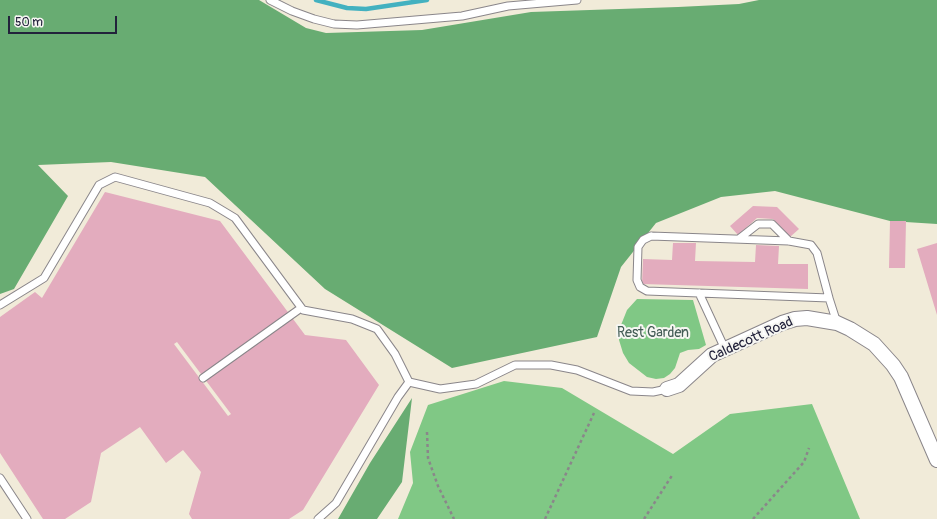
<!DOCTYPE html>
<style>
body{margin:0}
#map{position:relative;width:937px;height:519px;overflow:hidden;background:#f1ebd9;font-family:Pangolin,sans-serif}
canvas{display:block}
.scale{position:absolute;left:8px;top:16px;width:109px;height:18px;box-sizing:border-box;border:2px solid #22223b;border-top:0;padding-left:5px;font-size:12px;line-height:14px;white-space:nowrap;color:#22223b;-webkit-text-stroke:3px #f6f6f2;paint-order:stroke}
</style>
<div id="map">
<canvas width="937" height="519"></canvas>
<div class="scale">50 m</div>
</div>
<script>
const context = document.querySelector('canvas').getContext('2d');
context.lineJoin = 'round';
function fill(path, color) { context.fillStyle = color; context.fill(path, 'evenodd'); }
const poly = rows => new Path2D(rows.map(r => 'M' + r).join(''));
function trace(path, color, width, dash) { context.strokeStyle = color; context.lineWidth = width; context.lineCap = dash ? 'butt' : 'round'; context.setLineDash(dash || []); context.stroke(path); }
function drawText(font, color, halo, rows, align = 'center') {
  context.font = font + ' Pangolin,sans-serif'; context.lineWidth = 4; context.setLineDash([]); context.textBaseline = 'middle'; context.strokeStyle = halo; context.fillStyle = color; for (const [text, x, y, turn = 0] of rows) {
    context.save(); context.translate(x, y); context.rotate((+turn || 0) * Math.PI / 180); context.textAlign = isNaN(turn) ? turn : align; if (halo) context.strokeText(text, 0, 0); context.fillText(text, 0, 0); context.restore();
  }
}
fill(poly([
 [637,299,693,300,706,345,699,349,688,350,680,353,675,368,670,374,664,378,656,379,647,377,629,363,623,353,619,340,619,330,627,310],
 [504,381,562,388,673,454,730,414,812,404,860,519,398,519,413,483,410,452,428,405]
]), '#80c885');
fill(poly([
 [0,0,259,0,306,28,326,33,422,30,531,12,678,7,739,4,759,0,937,0,937,224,890,221,775,191,721,197,656,223,621,267,597,337,452,368,325,289,205,177,111,162,38,165,68,196,14,289,0,294],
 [412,398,402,482,377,519,338,519,370,463]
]), '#68ac72');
trace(poly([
 [316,0,347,8,366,9,427,0]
]), '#43b1c0', 4.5);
fill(poly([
 [105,192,220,221,305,335,346,340,379,385,303,510,289,519,192,519,189,514,201,472,183,450,166,463,140,427,101,453,91,502,65,519,43,519,0,453,0,317,35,292,42,298],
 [177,342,231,414,228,416,174,344],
 [753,206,777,207,799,229,790,237,773,219,757,218,738,235,730,226],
 [890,221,906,221,905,268,889,268],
 [673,243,696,243,695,261,755,262,756,245,779,246,778,264,808,264,808,289,642,284,643,259,672,260],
 [937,243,937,315,917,249]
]), '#e3acbe');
const lane = poly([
 [270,0,292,11,314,19,334,24,357,25,462,16,508,6,577,0],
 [651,236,789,241,811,245,817,253,829,298,647,291,640,287,637,280,638,247,643,240,651,236],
 [740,238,758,224,772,224,789,241],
 [699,293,725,349],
 [829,298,837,323],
 [0,305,44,278,99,185,115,177,210,203,235,218,303,310,352,319,377,329,395,354,409,382],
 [203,378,301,308],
 [409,382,440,389,476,384,515,365,551,365,577,370,631,391,653,392,667,389],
 [0,478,27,519],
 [318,519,336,503,398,397,409,382]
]);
const street = poly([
 [667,389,679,385,712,355,782,323,795,319,807,318,837,323,850,329,874,344,893,365,901,377,937,460]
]);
trace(lane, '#8a868a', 9);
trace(street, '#8a868a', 16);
trace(poly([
 [427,432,428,458,438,486,454,519],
 [545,519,594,413],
 [644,519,673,474],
 [753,519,804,462,809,448]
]), '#8a868a', 2.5, [3, 3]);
trace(lane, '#fff', 7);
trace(street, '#fff', 14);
drawText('14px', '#435c55', '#f6f6f2', [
 ["Rest Garden",653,333]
]);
drawText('14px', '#22223b', '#f6f6f2', [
 ["Caldecott Road",751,340,-24]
]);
</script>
